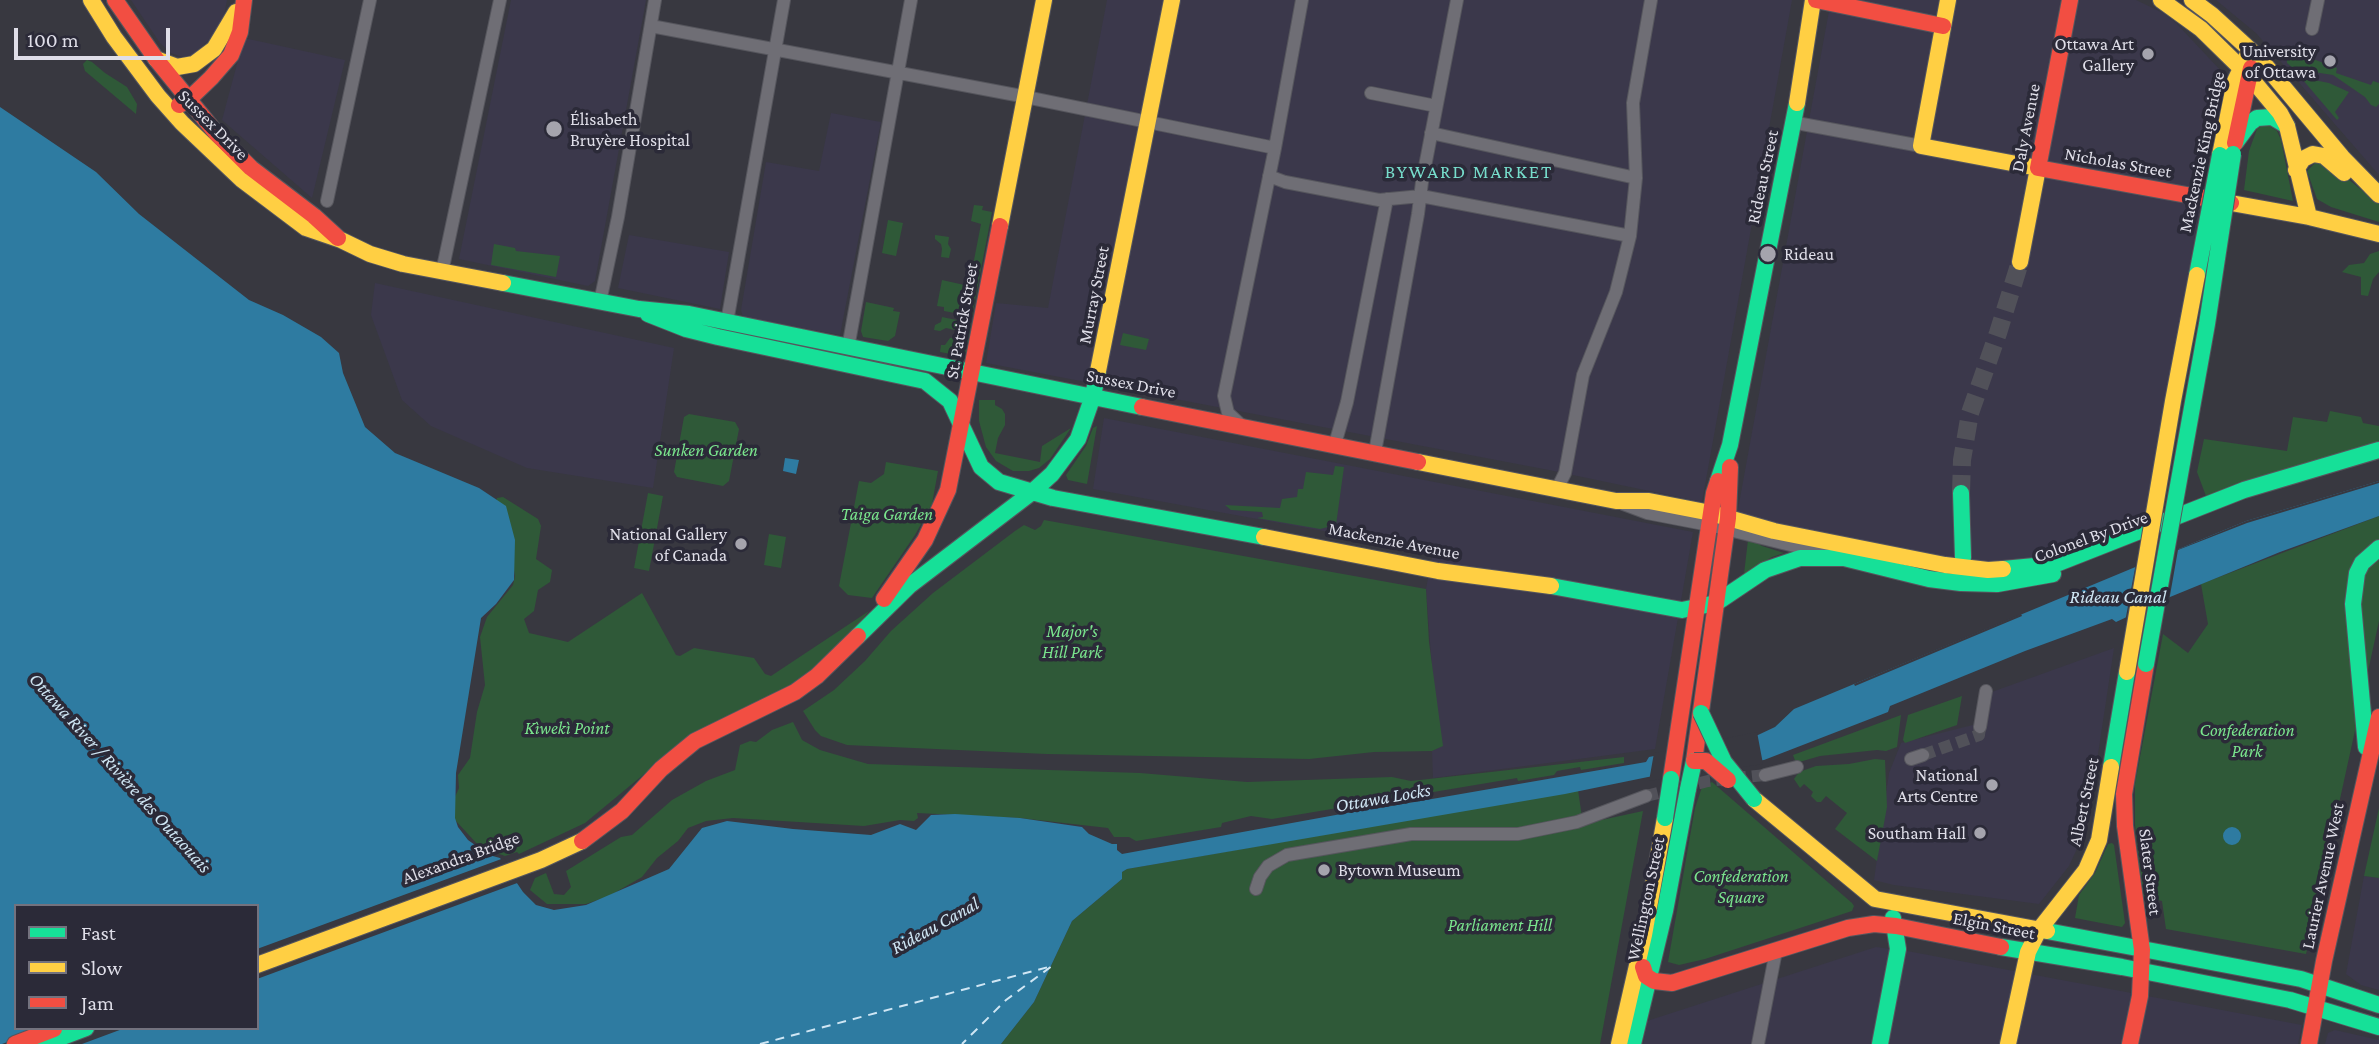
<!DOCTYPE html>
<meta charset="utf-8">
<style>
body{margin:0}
#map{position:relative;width:2379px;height:1044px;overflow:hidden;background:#383840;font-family:"Crimson Pro",serif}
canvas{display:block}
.legend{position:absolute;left:14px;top:904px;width:245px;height:126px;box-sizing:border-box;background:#2b2a38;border:2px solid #73727e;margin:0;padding:9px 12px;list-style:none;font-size:21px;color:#dfdee8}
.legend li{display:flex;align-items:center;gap:14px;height:35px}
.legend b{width:35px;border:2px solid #73727e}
.scale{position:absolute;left:14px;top:28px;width:156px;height:32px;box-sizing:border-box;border:4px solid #dfdee8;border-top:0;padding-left:9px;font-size:21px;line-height:24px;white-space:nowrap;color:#dfdee8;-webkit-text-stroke:5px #2b2a38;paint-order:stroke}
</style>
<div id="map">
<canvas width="2379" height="1044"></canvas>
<ul class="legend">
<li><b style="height:9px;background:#16e098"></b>Fast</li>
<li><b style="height:9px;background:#ffcf43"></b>Slow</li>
<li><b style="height:9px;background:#f24e42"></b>Jam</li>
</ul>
<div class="scale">100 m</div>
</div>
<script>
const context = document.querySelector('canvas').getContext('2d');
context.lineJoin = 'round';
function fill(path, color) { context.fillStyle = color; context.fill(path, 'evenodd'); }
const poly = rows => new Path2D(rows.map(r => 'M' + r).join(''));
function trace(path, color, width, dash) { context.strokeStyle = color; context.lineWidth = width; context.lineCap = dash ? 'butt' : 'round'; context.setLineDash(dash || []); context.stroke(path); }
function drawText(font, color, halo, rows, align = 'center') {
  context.font = font + ' "Crimson Pro",serif'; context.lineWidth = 7; context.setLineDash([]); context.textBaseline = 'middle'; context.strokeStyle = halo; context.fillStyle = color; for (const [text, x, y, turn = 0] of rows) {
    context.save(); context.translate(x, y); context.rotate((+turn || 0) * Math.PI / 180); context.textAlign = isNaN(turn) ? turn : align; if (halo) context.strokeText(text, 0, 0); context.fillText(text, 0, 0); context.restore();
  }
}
fill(poly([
 [131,0,227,0,224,16,211,38,191,56,182,57,171,53,160,43],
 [511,0,646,0,595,281,588,286,459,259],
 [1107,0,1792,0,1702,502,1549,470,986,363,996,303,1048,308],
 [1831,0,2136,0,2163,13,2176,23,2223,73,2146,521,2060,558,2021,563,1935,559,1736,520],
 [2216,0,2379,0,2379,175,2256,33],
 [244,38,345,60,312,198,222,120],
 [831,113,881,122,840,335,743,317,741,310,766,162,819,171],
 [629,235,729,252,720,309,618,288],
 [375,283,674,348,653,488,527,468,431,426,402,400,371,315],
 [1104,418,1693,532,1655,749,1433,778,1432,751,1438,748,1426,589,1433,551,1093,489],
 [2114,648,2087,827,2069,866,2039,904,1894,885,1874,880,1889,773,1901,743,1985,722,1989,693],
 [2364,876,2379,878,2379,990,2361,985,2346,974],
 [1876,947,1907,951,2302,1025,2298,1044,1643,1044,1647,1021],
 [2335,1030,2379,1040,2379,1044,2325,1044,2328,1033]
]), '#3b384b');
fill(poly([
 [2295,57,2313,59,2337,68,2336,73,2371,85,2373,81,2379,83,2379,104,2376,107,2371,105,2365,97,2333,75,2294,69,2287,63,2287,59],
 [87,60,92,62,105,73,127,87,137,104,136,114,85,71,83,64],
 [2304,78,2329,83,2349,92,2335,112,2339,118,2337,120,2303,80],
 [2265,123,2277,131,2281,140,2293,201,2244,190,2249,151,2257,129],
 [2316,162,2343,175,2379,204,2379,222,2331,207,2317,199,2307,171],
 [974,205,983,206,982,210,992,212,972,316,944,311,944,307,937,306,942,280,969,286,981,224,971,221],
 [888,220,903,223,896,256,882,253],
 [935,235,949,237,948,244,951,249,949,258,941,257,942,249,941,244,935,239],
 [494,244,515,248,516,251,560,256,556,277,491,265],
 [2379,251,2379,272,2373,279,2368,296,2361,295,2361,277,2342,272,2349,265,2364,263,2370,254],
 [866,302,894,308,893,311,900,312,895,336,888,341,863,337,861,331],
 [942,317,971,323,965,355,962,356,940,352,941,345,945,345,950,338,956,337,959,331,946,328,940,331,934,330,935,325,941,322],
 [1123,333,1149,339,1146,350,1120,345],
 [979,400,995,400,995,405,1002,409,1005,414,1005,425,998,438,995,453,1040,462,1042,446,1071,428,1050,459,1039,468,1029,471,1013,471,996,461,986,447,979,421],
 [2330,411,2361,417,2363,423,2379,426,2379,443,2206,496,2197,472,2204,439,2287,451,2293,417,2327,422],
 [689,414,735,422,739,429,729,481,723,486,677,477,674,472,684,417],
 [1097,426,1087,484,1068,480,1066,475,1086,446,1093,428],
 [886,462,938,471,932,504,915,535,872,598,848,595,839,586,859,481,871,483,884,474],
 [1335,466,1344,467,1336,525,1320,529,1257,518,1263,517,1262,512,1231,510,1225,505,1280,508,1282,499,1297,497,1298,489,1303,489,1306,472,1333,475],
 [648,493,663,496,649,571,634,568],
 [503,497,538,519,541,526,536,559,552,570,550,582,538,590,534,611,524,619,529,633,568,642,642,593,676,655,680,656,694,648,754,658,765,674,771,676,869,611,843,646,814,672,678,746,585,823,519,854,517,852,505,856,480,847,455,820,454,799,459,788,458,775,470,758,477,712,485,685,480,637,487,617,513,585,515,576,504,516,496,503,497,498],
 [2379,516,2379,621,2306,954,2166,929,2162,901,2143,896,2135,825,2135,784,2163,634,2188,653,2208,624,2201,584],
 [1044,520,1426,589,1429,642,1443,746,1432,751,1374,752,1309,759,1047,754,847,745,821,736,815,730,803,711,834,690,865,661,891,631,933,593,1015,531,1024,525,1035,530,1041,526],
 [769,534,786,537,781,568,764,565],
 [1748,540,1753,540,1762,546,1784,553,1772,557,1744,574],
 [1962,696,1957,725,1905,743,1903,740,1908,715],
 [1901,715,1897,747,1886,751,1877,750,1820,756,1796,763,1793,755],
 [793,722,802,740,820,750,868,764,1140,773,1247,782,1392,777,1411,781,1624,757,1624,763,1581,770,1580,767,1557,771,1554,775,1518,781,1517,778,1272,819,1251,816,1222,823,1221,827,1136,841,1129,837,1114,837,1108,828,1020,818,917,813,918,818,914,821,900,820,864,826,733,818,706,821,688,828,678,841,657,858,642,877,609,896,586,904,547,904,530,890,535,878,546,873,554,894,564,895,571,887,566,871,621,837,632,835,672,800,706,781,735,770,740,745,750,741,756,742,772,730],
 [1875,759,1885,760,1887,807,1877,861,1835,829,1847,813,1826,796,1821,802,1817,802,1811,796,1813,792,1804,784,1800,788,1794,779,1799,772,1816,766,1849,764],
 [1712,782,1852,903,1854,906,1852,911,1705,959,1679,965,1668,962,1695,808,1702,787],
 [1578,790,1583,824,1643,811,1600,1044,1001,1044,1034,1002,1072,921,1122,879,1122,872,1127,869],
 [2379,808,2379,878,2364,876],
 [2112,843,2114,845,2125,923,2122,927,2075,918,2079,895,2095,873,2108,844]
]), '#2f5938');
fill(poly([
 [0,107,96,172,139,214,249,300,283,315,321,337,339,353,343,373,365,427,395,453,479,488,506,506,515,540,514,580,496,604,481,618,456,773,455,818,458,827,468,840,489,855,500,858,523,892,536,905,554,910,586,905,669,869,702,828,727,821,793,829,871,835,900,824,916,830,931,815,955,814,1020,818,1082,827,1089,834,1112,844,1117,844,1117,850,1122,854,1374,808,1374,809,1646,762,1649,757,1758,735,1775,727,1794,709,2246,521,2379,481,2379,516,2280,552,2170,597,2116,622,2112,619,2025,651,1890,706,1888,712,1764,760,1648,777,1565,794,1127,869,1122,872,1122,879,1072,921,1034,1002,1001,1044,0,1044],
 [16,906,257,906,257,1028,16,1028],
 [785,458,799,460,796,474,783,471],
 '2223 836a9 9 0 1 1 18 0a9 9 0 1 1-18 0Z'
]), '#2e7ba1');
fill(poly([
 [2379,481,2379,483,2247,523,2178,550,2169,601,2125,622,2136,563,2179,545,2179,549,2246,521],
 [2021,614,2022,616,1855,686,1854,684],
 [1757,732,1763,764,1649,781,1654,753],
 [504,858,520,882,257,979,257,949],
 [44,1028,125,1028,82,1044,2,1044]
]), '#383840');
trace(poly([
 [760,1044,1052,966,1006,1000,962,1044]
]), '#cfe6f4', 2, [9, 7]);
trace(poly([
 [1923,755,1979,735,1980,727],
 [1646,796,1708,781,1765,775]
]), '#515159', 12, [12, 6]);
trace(poly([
 [1961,493,1962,460,1970,413,1998,333,2020,262]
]), '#515159', 18, [18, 9]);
const street = poly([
 [651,26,1016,95,1275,148],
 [2312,29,2318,0],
 [1371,93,1436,106],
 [1802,124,1921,146],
 [1431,133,1636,178],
 [1269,176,1285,182,1379,200,1421,196,1630,236],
 [327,201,370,0],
 [442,272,500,0],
 [600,302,618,217,655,0],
 [727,322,784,0],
 [848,348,911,0],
 [1241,425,1228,413,1224,396,1275,148,1302,0],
 [1335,444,1347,402,1387,199],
 [1375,452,1418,214,1422,182,1457,0],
 [1557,489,1565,473,1583,375,1616,292,1630,236,1636,178,1633,103,1651,0],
 [1623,504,1647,513,1709,525,1823,553],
 [1980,727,1986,691],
 [1911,759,1923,755],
 [1765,775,1797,767],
 [1256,889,1260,877,1268,866,1287,855,1411,834,1518,834,1577,822,1646,796],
 [1758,1044,1776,951]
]);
const fast = poly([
 [2236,142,2250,123,2257,118,2272,117,2287,126],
 [503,283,639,309,689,314,1142,407],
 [648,314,686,329,718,337,925,381,950,401,981,467,999,482,1053,498,1264,537],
 [1718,481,1730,445,1797,103],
 [1961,493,1963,557,1961,577],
 [2003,569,2056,564,2244,490,2379,450],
 [1551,586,1682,610,1716,603,1765,570,1800,558,1844,558,1929,579,1961,583,1997,584,2053,574],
 [858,636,909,586,1031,493,1052,474,1078,439,1093,396,1098,371],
 [2366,747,2353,604,2357,573,2362,563,2379,548],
 [2111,767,2127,672],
 [2047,931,2301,979,2379,1005],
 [2001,947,2122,967,2290,1000,2379,1027],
 [44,1044,86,1028],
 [1633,1044,1665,911,1688,789],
 [1880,1044,1898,949,1893,918]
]);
const slow = poly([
 [91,0,114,37,158,96,182,123,241,179,306,228,341,240,370,254,403,264,503,283],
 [1948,0,1921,146,2038,168,2020,262],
 [2161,0,2201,29,2250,77,2280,113,2287,126,2309,217],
 [2192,0,2212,15,2260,59,2342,157,2379,195],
 [156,59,177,67,194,64,214,49,236,12],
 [1797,103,1813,0],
 [2220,155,2235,81,2247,56],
 [2296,170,2303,159,2313,154,2324,156,2344,173],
 [2231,203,2309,217,2379,234],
 [1000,226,1044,0],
 [1098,371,1172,0],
 [1418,462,1616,501,1649,501,1711,513,1774,531,1945,565,1988,570,2003,569],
 [1264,537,1438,571,1551,586],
 [1754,799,1875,899,2047,931],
 [257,965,541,860,582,841],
 [1619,1044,1644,935,1665,818],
 [2008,1044,2028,952,2039,930,2086,870,2099,840,2111,767]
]);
const jam = poly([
 [115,0,156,59,216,133,251,168,314,216,338,238],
 [1816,0,1943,26],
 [2070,0,2038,168,2231,203],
 [179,105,187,101,211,78,231,55,240,32,244,0],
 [2235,143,2251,68],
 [1142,407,1418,462],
 [884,599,925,540,948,490,1000,226],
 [1694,761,1728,518,1730,467],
 [1671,779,1714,493,1718,481],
 [582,841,622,811,661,769,695,741,795,692,817,676,858,636],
 [1643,967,1646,976,1654,981,1672,983,1848,928,1874,924,1896,926,2001,947],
 [15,1044,54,1029],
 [2130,1044,2140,996,2142,950,2125,826,2124,794,2146,664],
 [2309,1044,2324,961,2379,717]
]);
trace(street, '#56565d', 14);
trace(fast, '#56565d', 18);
trace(slow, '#56565d', 18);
trace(jam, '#56565d', 18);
trace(street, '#6f6e75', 12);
trace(fast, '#16e098', 16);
trace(slow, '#ffcf43', 16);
trace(jam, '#f24e42', 16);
const fastBridge = poly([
 [2197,275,2220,155],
 [2146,664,2207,324,2233,154],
 [1701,713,1724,762,1754,799],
 [1688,789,1694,761],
 [1665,818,1671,779]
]);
const slowBridge = poly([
 [2127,672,2173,401,2197,275]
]);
const jamBridge = poly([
 [1694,761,1706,761,1728,780]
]);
trace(fastBridge, '#56565d', 18, []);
trace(slowBridge, '#56565d', 18, []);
trace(jamBridge, '#56565d', 18, []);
trace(fastBridge, '#16e098', 16);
trace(slowBridge, '#ffcf43', 16);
trace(jamBridge, '#f24e42', 16);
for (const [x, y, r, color] of [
 [2148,54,7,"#a5a4ad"],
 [2330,61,7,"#a5a4ad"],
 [554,129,9,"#a5a4ad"],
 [1768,254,9,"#a5a4ad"],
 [741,544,7,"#a5a4ad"],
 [1992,785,7,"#a5a4ad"],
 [1980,833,7,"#a5a4ad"],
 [1324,870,7,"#a5a4ad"]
]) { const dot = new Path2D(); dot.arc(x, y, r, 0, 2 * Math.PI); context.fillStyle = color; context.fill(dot); trace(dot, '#2b2a38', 2.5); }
drawText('18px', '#dfdee8', '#2b2a38', [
 ["Ottawa Art",2134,44],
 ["Gallery",2134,65],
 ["University",2316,51],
 ["of Ottawa",2316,72],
 ["Élisabeth",570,119,"left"],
 ["Bruyère Hospital",570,140,"left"],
 ["Rideau",1784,254,"left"],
 ["National Gallery",727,534],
 ["of Canada",727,555],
 ["National",1978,775],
 ["Arts Centre",1978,796],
 ["Southam Hall",1966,833],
 ["Bytown Museum",1338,870,"left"]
], 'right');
drawText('18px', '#dfdee8', '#2b2a38', [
 ["Sussex Drive",213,125,45],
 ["Daly Avenue",2026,128,-79],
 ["Mackenzie King Bridge",2202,152,-78],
 ["Nicholas Street",2118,163,10],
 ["Rideau Street",1763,177,-78],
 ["Murray Street",1094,295,-79],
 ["St. Patrick Street",962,321,-80],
 ["Sussex Drive",1131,384,11],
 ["Colonel By Drive",2091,537,-20],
 ["Mackenzie Avenue",1394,541,11],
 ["Albert Street",2084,802,-78],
 ["Alexandra Bridge",461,858,-20],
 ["Slater Street",2150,872,83],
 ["Laurier Avenue West",2323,876,-78],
 ["Wellington Street",1646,899,-78],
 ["Elgin Street",1994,926,11]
]);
drawText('italic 18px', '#7ae58d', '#2b2a38', [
 ["Sunken Garden",706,450],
 ["Taiga Garden",887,514],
 ["Major's",1072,631],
 ["Hill Park",1072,652],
 ["Kìwekì Point",567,728],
 ["Confederation",2247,730],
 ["Park",2247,751],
 ["Confederation",1741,876],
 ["Square",1741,897],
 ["Parliament Hill",1500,925]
]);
context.letterSpacing = '2px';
drawText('19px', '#7dc', '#2b2a38', [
 ["BYWARD MARKET",1469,172]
]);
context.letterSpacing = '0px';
drawText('italic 19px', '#cfe6f4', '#2b2a38', [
 ["Rideau Canal",2118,597],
 ["Ottawa River / Rivière des Outaouais",120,773,48],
 ["Ottawa Locks",1383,798,-10],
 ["Rideau Canal",935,926,-29]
]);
</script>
